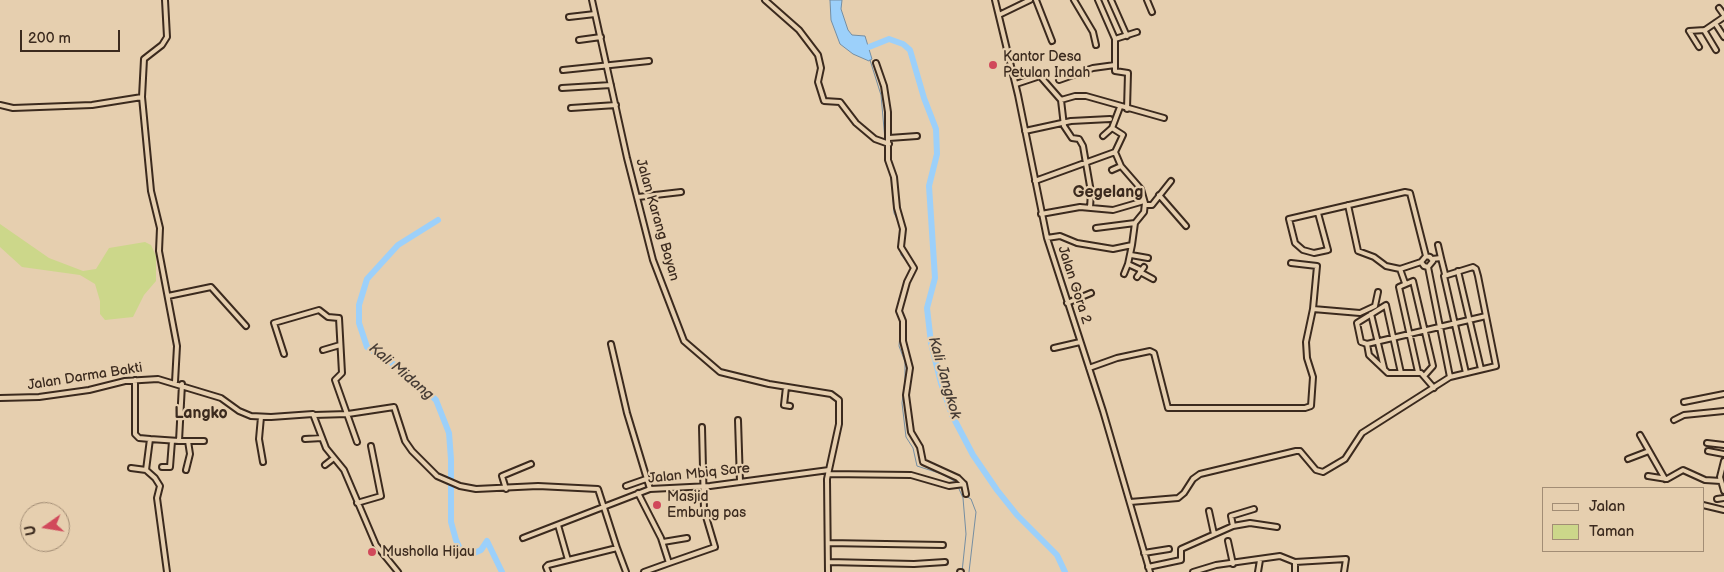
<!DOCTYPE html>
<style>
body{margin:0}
#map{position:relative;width:1724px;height:572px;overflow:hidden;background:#e6cfaf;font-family:"Balsamiq Sans",sans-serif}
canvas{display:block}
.legend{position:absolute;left:1542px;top:487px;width:162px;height:65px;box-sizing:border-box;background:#e6cfaf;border:1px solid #a28d75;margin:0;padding:6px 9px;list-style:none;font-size:15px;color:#3b2a1e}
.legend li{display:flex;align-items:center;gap:10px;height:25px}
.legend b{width:25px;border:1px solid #a28d75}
.north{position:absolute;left:20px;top:502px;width:50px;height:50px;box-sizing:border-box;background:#e6cfaf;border:1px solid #a28d75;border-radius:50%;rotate:257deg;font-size:14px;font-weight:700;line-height:20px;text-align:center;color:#3b2a1e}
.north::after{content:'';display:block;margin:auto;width:18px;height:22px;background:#d1495b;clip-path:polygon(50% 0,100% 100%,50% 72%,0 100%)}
.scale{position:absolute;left:20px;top:30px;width:100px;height:22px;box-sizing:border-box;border:2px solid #3b2a1e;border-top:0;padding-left:6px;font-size:15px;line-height:18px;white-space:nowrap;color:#3b2a1e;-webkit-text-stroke:4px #e6cfaf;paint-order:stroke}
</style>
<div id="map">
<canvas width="1724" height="572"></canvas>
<ul class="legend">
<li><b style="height:6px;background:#e6cfaf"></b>Jalan</li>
<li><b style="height:14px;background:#ccd78a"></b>Taman</li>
</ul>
<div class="north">U</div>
<div class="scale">200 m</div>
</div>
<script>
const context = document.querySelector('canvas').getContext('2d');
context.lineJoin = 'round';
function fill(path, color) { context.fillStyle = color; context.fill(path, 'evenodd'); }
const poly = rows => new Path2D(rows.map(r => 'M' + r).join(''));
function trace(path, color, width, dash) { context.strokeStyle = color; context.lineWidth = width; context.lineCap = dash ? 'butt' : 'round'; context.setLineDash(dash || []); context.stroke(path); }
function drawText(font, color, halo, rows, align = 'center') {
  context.font = font + ' "Balsamiq Sans",sans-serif'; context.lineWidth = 4.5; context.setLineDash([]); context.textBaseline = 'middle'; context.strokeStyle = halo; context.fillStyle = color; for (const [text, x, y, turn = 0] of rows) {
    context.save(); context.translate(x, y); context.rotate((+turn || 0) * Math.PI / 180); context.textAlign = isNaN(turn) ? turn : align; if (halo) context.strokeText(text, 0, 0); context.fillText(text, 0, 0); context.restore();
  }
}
fill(poly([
 [0,224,49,258,83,271,96,269,109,248,145,242,151,245,156,256,156,281,144,295,133,317,105,320,100,314,100,301,95,284,80,275,22,267,0,247]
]), '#ccd78a');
const water = poly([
 [830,0,842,0,841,9,848,30,852,35,865,36,872,59,869,61,853,54,840,44,831,20,830,0]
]);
fill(water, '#9cd0fa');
trace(water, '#758ea2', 1);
trace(poly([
 [593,16,597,34],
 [870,60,881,95,885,140],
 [607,74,608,84],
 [609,88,613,103],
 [614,107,618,124],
 [885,144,886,157],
 [887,161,892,183,894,213,899,223],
 [899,245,901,229],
 [900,249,901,255,909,264],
 [900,319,897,313,899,299,904,286],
 [901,323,899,346,905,362,905,380,902,403,906,437,913,448,917,466,942,474,956,482,963,498,966,534,962,572],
 [962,494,971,499,976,512,969,572]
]), '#758ea2', 1);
trace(poly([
 [869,47,889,39,903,44,910,50,924,98,936,129,937,154,929,186,935,278,927,308,931,343,941,383,952,415,973,455,997,490,1017,515,1057,555,1065,572],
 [438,220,398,245,367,279,359,305,359,323,367,347,404,371,436,400,449,433,451,459,451,522,456,540,460,549,470,555,481,550,487,541,502,572]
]), '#9cd0fa', 6);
const minor = poly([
 [165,0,167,37,162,45,144,59,142,97,151,191,160,228,159,251,177,346,175,382],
 [592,0,627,158,653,260,684,341,720,372,769,384,831,394,839,400,839,424,827,479,828,572],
 [765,0,799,30,818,55,821,68,818,82,824,101,840,102,856,123,875,139,889,144],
 [995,0,1018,95,1047,238,1103,411,1150,572],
 [1036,0,1052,41],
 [1074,0,1093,32,1096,45],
 [1098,0,1115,39],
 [1111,0,1127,36],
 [1147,0,1152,12],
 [1719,8,1724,15],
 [999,15,1030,0],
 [569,17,595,14],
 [1715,23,1724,37],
 [1704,30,1716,50],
 [579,40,601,37],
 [1699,47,1689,31,1705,30,1724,17],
 [876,63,884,86,888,112,888,160,894,177,897,208,903,229,901,247,914,268,907,282,899,311,903,321,903,341,910,368,906,395,911,432,920,447,923,462,958,478,964,484,966,494],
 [563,70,649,61],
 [1059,80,1093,68,1115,65],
 [1016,84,1040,76,1061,100,1064,126,1072,138,1079,139,1083,146,1091,192,1090,208],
 [562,88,611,85],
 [1061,100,1075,96,1086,96,1164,118],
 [0,105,13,108,92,105,142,97],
 [571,108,616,105],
 [1127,109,1128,73,1115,71,1115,39,1137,32],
 [1025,131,1071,121,1110,119],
 [1103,136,1112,128],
 [889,138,917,136],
 [1112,170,1121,166],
 [1035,181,1115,152,1123,135,1112,128,1120,107],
 [1159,195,1186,226],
 [638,197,681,192],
 [1145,205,1152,205,1171,181],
 [1348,205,1358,251,1374,257,1386,266,1400,269],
 [1318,213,1328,250,1314,253,1303,250,1295,243,1289,219,1405,192,1410,193,1426,256],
 [1041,214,1080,207,1113,210,1144,201],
 [1096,228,1135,223],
 [1047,238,1060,236,1077,243,1113,249,1132,245,1135,223,1144,212,1145,203,1141,189,1121,166,1115,152],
 [1132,245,1128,264,1141,270],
 [1438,245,1441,258],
 [1131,255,1148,258],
 [1432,259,1441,258,1445,274],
 [1458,271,1481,369],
 [1140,272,1153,279],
 [1124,274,1128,264],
 [1137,277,1144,267],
 [1405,283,1400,269,1421,262],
 [168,296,211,287,246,326],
 [1067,303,1091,293],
 [1313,309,1360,313,1375,306,1378,292],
 [1371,314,1384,368],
 [611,344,627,413,650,489],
 [1367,344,1361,342,1357,323,1386,305,1401,373],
 [1054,348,1080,342],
 [323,350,340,345],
 [284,354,274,323,319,310,328,317,339,318,342,373,335,380,357,442],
 [1089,368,1117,358,1150,351,1154,353,1168,408,1305,408,1311,406,1313,377,1307,358,1306,342,1313,309,1317,266,1291,263],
 [1418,372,1399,287,1413,281,1433,366,1425,375],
 [1450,377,1496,366,1478,276,1476,269,1473,267,1444,276,1466,373],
 [135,380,135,434,139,438,150,439,179,441,182,384],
 [786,387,784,405,790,406],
 [1434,388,1421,373,1388,373,1369,355,1367,344,1486,316],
 [0,398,39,397,89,390,125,381,158,379,221,398,239,411,251,416,271,417,313,414,326,448,344,470,376,545,398,572],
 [1684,402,1724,394],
 [314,415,348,414,394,407,405,441,412,451,437,476,460,486,476,489,538,486,598,489,617,548,548,565,546,567,548,572],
 [261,417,259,439,263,462],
 [738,420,740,482],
 [1674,420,1684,415,1724,411],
 [1640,435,1665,479],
 [305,439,322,438],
 [179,441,204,441],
 [1707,443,1724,445],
 [1708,451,1724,454],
 [1628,459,1649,451],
 [1724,461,1720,477,1724,491],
 [325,465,334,458],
 [162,467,170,467,172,441],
 [131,468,146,470,155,478,160,486,157,498,167,572],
 [146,470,150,439],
 [186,470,190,454,188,441],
 [828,474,911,475,949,486,964,484],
 [1648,476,1667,479,1683,470,1705,480,1721,481],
 [626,486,646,479],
 [506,489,502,476,531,464],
 [638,493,661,538,669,563,644,572],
 [1717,499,1724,498],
 [1130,502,1178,498,1184,493,1193,479,1200,474,1296,451,1300,451,1316,470,1323,472,1345,459,1362,433,1450,377,1428,267,1433,261,1430,257,1426,256,1421,262,1424,266,1428,267],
 [357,503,381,496,371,446],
 [1703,505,1724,510],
 [1209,511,1214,534],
 [558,525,568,560],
 [1233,526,1231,516,1254,509],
 [523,538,650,489,710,486,829,470],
 [1228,541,1233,564],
 [663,542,687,538],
 [828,543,943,545],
 [617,548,626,572],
 [1144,553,1169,549],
 [828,562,914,564,945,562],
 [669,563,715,547,704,510,702,427],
 [1148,567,1181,560,1181,549,1233,526,1250,523,1277,527],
 [960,572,961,572],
 [1193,572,1216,565,1280,556,1295,562,1346,559,1344,572],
 [1258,572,1260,560],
 [1295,572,1295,562]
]);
trace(minor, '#3b2a1e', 8);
trace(minor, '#e6cfaf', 4);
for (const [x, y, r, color] of [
 [993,65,5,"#d1495b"],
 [657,505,5,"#d1495b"],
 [372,552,5,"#d1495b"]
]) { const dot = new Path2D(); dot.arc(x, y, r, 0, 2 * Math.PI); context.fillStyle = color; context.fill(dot); trace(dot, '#e6cfaf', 2); }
drawText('14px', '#3b2a1e', '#e6cfaf', [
 ["Kantor Desa",1003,57],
 ["Petulan Indah",1003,73],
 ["Masjid",667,497],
 ["Embung pas",667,513],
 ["Musholla Hijau",382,552]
], 'left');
drawText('14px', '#3b2a1e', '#e6cfaf', [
 ["Jalan Karang Bayan",657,220,74],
 ["Jalan Gora 2",1074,285,72],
 ["Jalan Darma Bakti",85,377,-9],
 ["Jalan Mbiq Sare",699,474,-6]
]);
drawText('italic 15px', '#453b34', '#e6cfaf', [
 ["Kali Midang",401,372,40],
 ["Kali Jangkok",944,378,74]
]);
drawText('bold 16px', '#3b2a1e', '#e6cfaf', [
 ["Gegelang",1108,193],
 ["Langko",201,414]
]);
</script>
